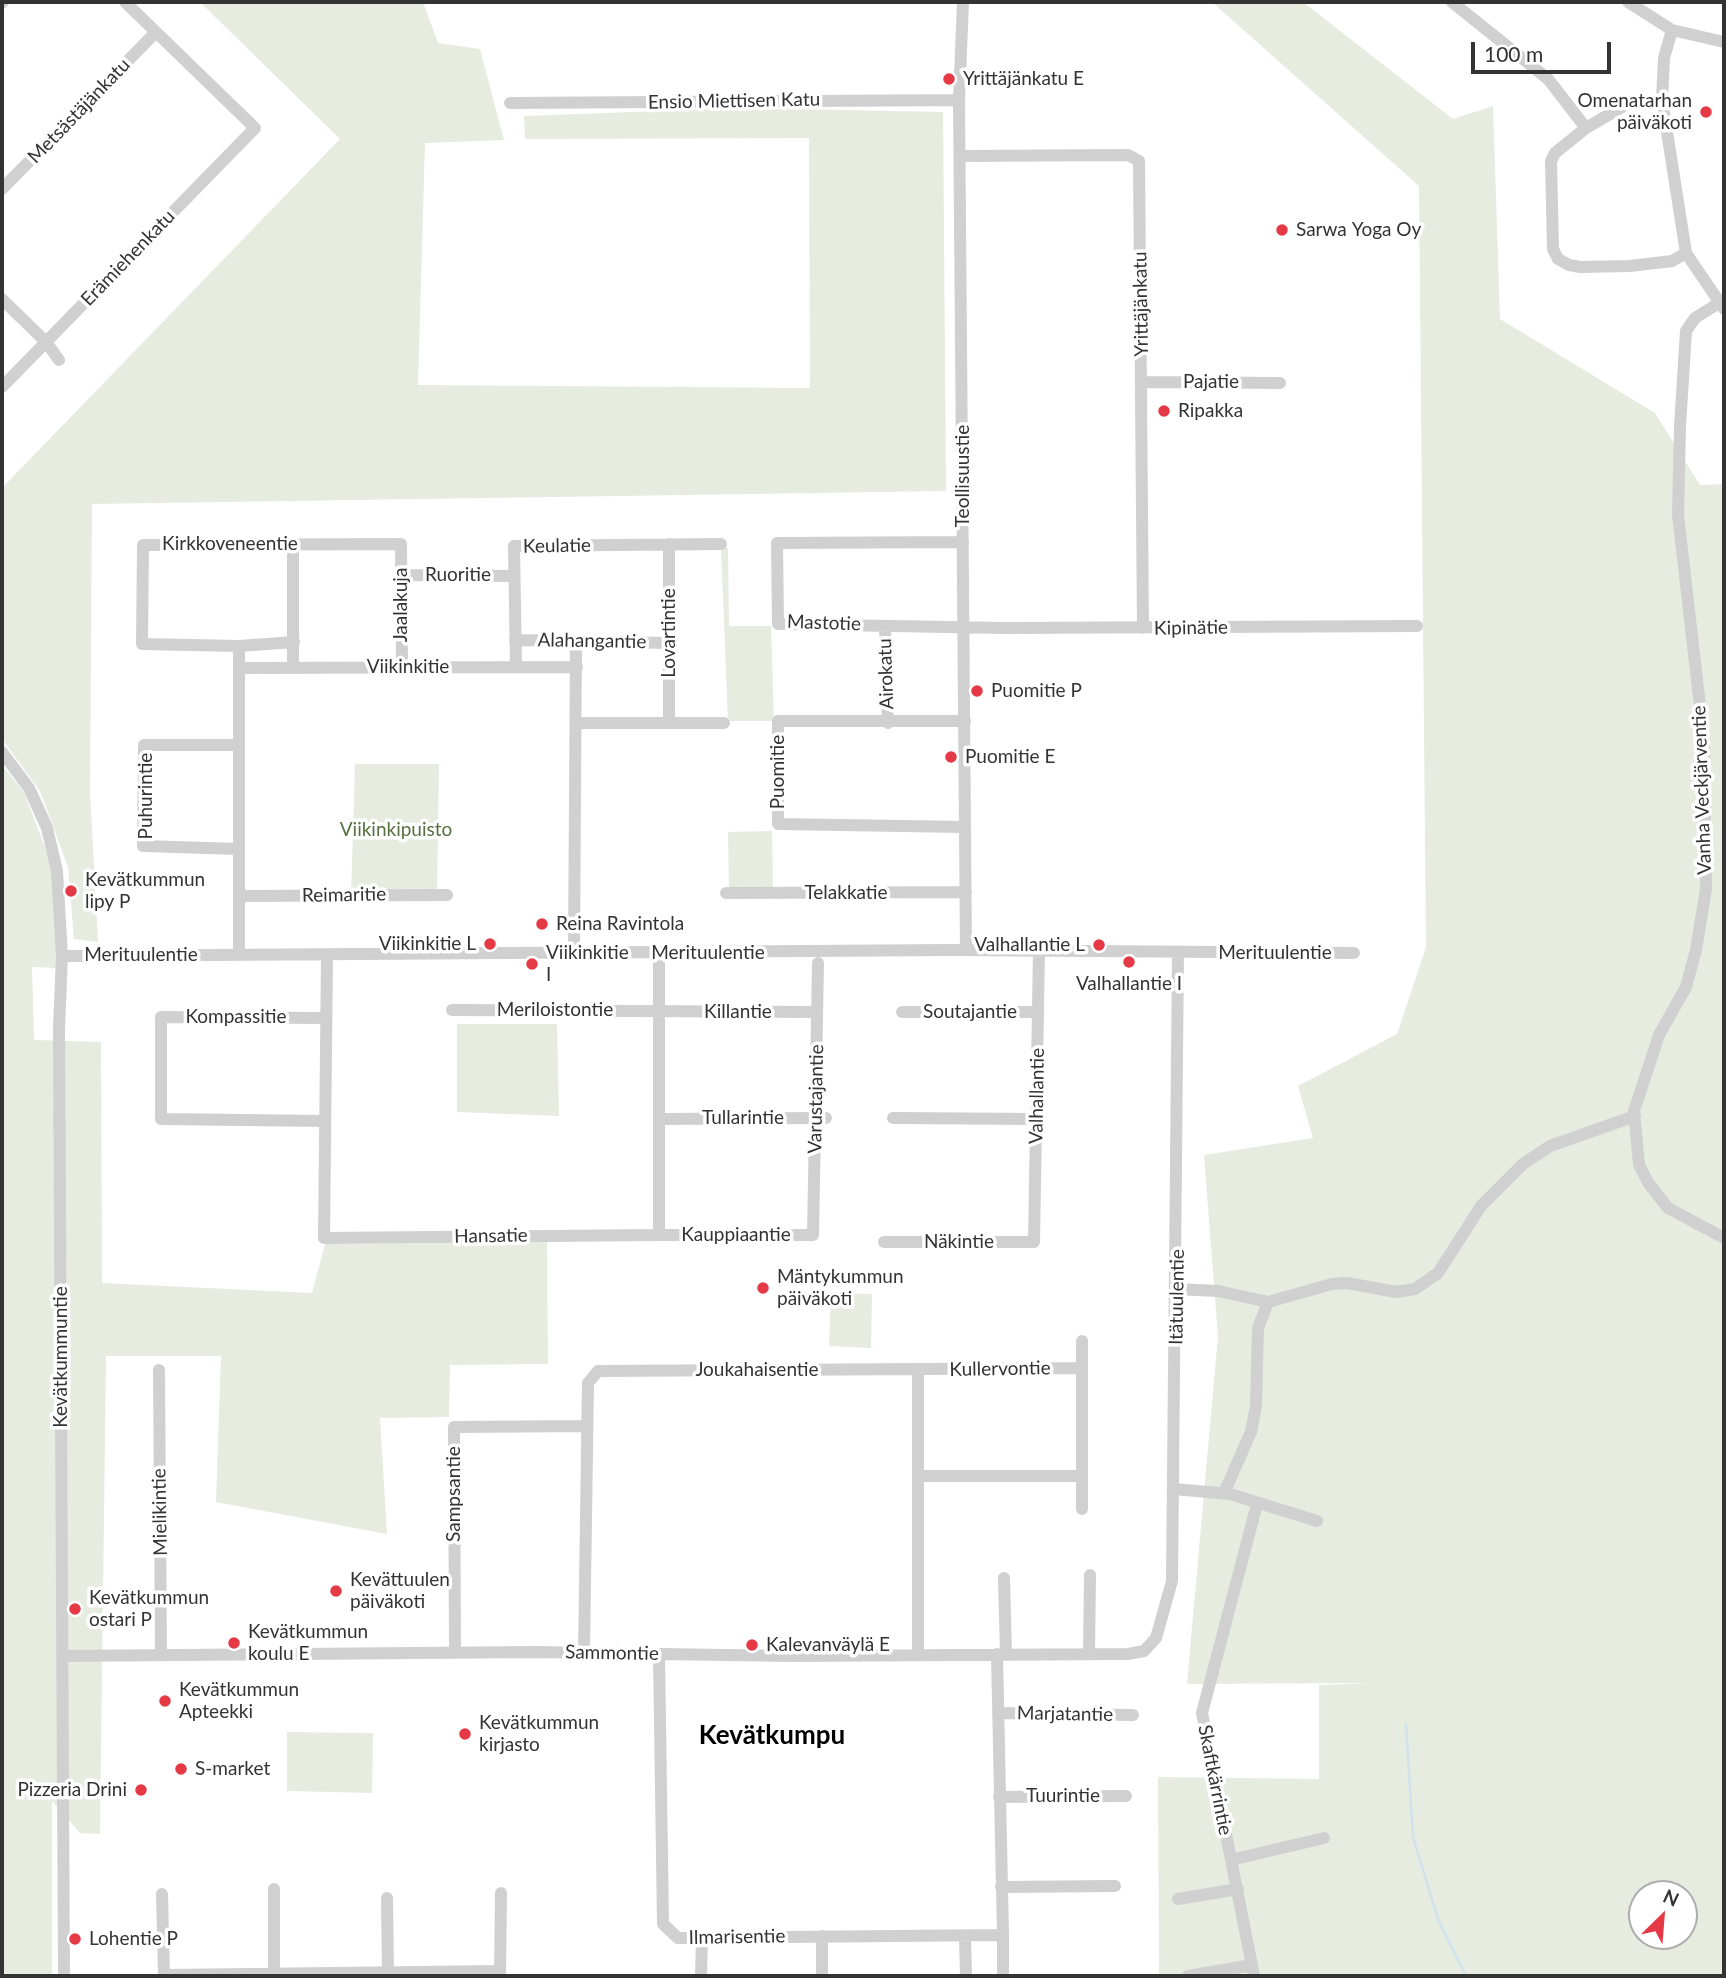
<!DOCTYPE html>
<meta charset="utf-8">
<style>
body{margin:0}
#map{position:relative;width:1726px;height:1978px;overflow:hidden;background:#fff;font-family:Lato,sans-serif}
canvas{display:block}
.frame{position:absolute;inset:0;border:4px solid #333;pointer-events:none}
.north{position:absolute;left:1628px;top:1880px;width:70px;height:70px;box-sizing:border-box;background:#fff;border:2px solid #adadad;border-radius:50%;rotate:25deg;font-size:19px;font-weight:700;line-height:28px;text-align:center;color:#333}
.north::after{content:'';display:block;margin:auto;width:24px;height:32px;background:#e63946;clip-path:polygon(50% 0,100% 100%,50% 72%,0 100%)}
.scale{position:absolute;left:1471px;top:42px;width:140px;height:32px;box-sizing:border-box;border:4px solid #333;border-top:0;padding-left:9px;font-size:21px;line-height:24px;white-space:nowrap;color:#333;-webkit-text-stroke:5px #fff;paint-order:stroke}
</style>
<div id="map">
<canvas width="1726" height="1978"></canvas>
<div class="frame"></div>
<div class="north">N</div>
<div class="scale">100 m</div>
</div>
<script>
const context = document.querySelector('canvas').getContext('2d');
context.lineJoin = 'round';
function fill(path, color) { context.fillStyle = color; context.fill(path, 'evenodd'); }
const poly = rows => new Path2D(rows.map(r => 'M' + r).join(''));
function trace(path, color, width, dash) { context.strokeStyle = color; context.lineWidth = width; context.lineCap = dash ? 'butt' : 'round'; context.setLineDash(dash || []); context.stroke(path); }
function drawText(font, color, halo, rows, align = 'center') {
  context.font = font + ' Lato,sans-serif'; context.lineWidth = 7; context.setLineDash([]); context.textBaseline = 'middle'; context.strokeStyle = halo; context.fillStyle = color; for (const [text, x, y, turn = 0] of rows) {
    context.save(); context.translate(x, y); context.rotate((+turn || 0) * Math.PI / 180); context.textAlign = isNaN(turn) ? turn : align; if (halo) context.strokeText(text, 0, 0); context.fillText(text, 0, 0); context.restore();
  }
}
fill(poly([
 [200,2,423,2,438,43,480,49,504,140,425,143,418,385,810,388,809,138,525,139,524,116,742,108,943,112,946,491,92,504,90,792,98,942,74,939,68,867,40,791,2,739,2,488,340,139],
 [1212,2,1303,2,1453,119,1493,106,1500,319,1655,413,1700,485,1724,484,1724,1976,1159,1976,1158,1777,1319,1779,1319,1685,1374,1683,1187,1684,1218,1336,1204,1155,1313,1138,1298,1086,1397,1034,1426,947,1419,186],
 [1642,1894,1684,1894,1684,1936,1642,1936],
 [721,548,728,548,729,626,771,626,774,721,728,721],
 [355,764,439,764,437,895,351,897],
 [2,765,24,792,55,874,60,949,56,968,32,967,34,1040,101,1042,102,1283,312,1293,325,1244,547,1242,548,1364,450,1365,449,1417,380,1418,387,1534,216,1502,221,1356,106,1356,100,1834,80,1833,52,1801,52,1976,2,1976],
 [772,831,773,890,729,889,728,832],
 [457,1024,557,1024,559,1116,457,1112],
 [831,1293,872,1294,871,1348,829,1346],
 [287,1732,373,1733,372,1793,287,1791]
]), '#e6ecdf');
trace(poly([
 [1406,1724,1413,1837,1438,1919,1466,1976]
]), '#cfe2ee', 2.5);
trace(poly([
 [963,2,959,100,966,950],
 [1452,2,1548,79,1586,128],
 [1628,2,1672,30,1724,42],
 [2,3,3,2],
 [1672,30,1664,58,1662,100,1686,253,1724,309],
 [1662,100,1627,104,1586,128,1555,153,1551,161,1553,249,1558,259,1569,265,1580,267,1630,266,1672,261,1686,253],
 [510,103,959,100],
 [960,156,1128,155,1139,161,1143,628],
 [2,189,156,32],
 [2,299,46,342,59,360],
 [1719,303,1695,318,1686,331,1680,426,1678,515,1704,741,1706,889,1696,950,1686,987,1659,1035,1634,1111,1639,1165,1649,1184,1668,1208,1724,1238],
 [1142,382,1280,383],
 [2,387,255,128,125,2],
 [963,542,777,543,778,624,1006,628,1417,626],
 [293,544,293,667],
 [669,544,669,722],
 [402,575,514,576],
 [885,626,888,723],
 [515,640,669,643],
 [294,642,239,646,142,644,143,545,401,544,402,666],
 [516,667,514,546,721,544],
 [239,668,577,667],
 [577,723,724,723],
 [2,752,29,788,47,828,57,871,62,956,59,1028,64,1976],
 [965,827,778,824,778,721,965,721],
 [238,849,143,846,144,745,238,745],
 [726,893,966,892],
 [240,896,447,895],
 [574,952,576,641],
 [239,954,239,646],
 [62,956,953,950,1354,953],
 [327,956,324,1238,659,1235,659,953],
 [452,1010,817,1012],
 [902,1012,1038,1012],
 [893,1118,1038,1119],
 [659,1119,826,1118],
 [325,1121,161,1119,161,1017,325,1018],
 [659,1235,813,1235,818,963],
 [884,1242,1034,1242,1039,951],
 [1176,1289,1218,1291,1268,1302,1332,1284,1347,1283,1396,1292,1415,1289,1438,1273,1481,1206,1523,1164,1550,1146,1635,1116],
 [918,1369,918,1653],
 [159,1370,161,1655],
 [919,1476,1082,1476],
 [1174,1489,1230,1494,1317,1521],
 [1224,1493,1251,1432,1256,1406,1258,1328,1268,1302],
 [1082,1509,1082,1341],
 [1004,1578,1006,1654],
 [455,1653,454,1427,587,1426],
 [584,1653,588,1383,598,1371,1082,1368],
 [659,1654,663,1924,678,1938,1003,1935,997,1654],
 [1089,1654,1090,1575],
 [62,1656,533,1652,791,1656,1128,1654,1144,1651,1156,1638,1172,1581,1178,953],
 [998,1713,1133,1715],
 [999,1797,1126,1796],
 [1231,1860,1324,1838],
 [1001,1887,1115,1886],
 [274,1889,274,1976],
 [162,1894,164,1976],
 [387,1898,388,1973],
 [1178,1899,1238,1889],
 [1003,1935,1003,1976],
 [822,1936,822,1976],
 [965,1937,966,1976],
 [164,1975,500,1971],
 [500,1976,501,1893],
 [701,1976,702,1937],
 [1188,1976,1252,1965],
 [1254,1976,1202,1713,1257,1504]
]), '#d0d0d0', 12);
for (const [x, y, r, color] of [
 [949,79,7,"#e63946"],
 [1706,112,7,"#e63946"],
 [1282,230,7,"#e63946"],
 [1164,411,7,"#e63946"],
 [977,691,7,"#e63946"],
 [951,757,7,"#e63946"],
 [71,891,7,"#e63946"],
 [542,924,7,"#e63946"],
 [490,944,7,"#e63946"],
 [1099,945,7,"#e63946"],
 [1129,962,7,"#e63946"],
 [532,964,7,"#e63946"],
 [763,1288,7,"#e63946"],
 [336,1591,7,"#e63946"],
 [75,1609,7,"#e63946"],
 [234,1643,7,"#e63946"],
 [752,1645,7,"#e63946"],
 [165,1701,7,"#e63946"],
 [465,1734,7,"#e63946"],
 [181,1769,7,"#e63946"],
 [141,1790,7,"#e63946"],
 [75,1939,7,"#e63946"]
]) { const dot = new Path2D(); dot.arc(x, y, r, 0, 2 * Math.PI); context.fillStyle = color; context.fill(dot); trace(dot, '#fff', 2.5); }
drawText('19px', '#333', '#fff', [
 ["Yrittäjänkatu E",963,79],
 ["Omenatarhan",1692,101,"right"],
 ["päiväkoti",1692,123,"right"],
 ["Sarwa Yoga Oy",1296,230],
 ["Ripakka",1178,411],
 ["Puomitie P",991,691],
 ["Puomitie E",965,757],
 ["Kevätkummun",85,880],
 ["lipy P",85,902],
 ["Reina Ravintola",556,924],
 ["Viikinkitie L",476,944,"right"],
 ["Valhallantie L",1085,945,"right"],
 ["Viikinkitie",546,953],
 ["I",546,975],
 ["Valhallantie I",1129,984,"center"],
 ["Mäntykummun",777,1277],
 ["päiväkoti",777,1299],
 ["Kevättuulen",350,1580],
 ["päiväkoti",350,1602],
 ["Kevätkummun",89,1598],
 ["ostari P",89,1620],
 ["Kevätkummun",248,1632],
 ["koulu E",248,1654],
 ["Kalevanväylä E",766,1645],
 ["Kevätkummun",179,1690],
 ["Apteekki",179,1712],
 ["Kevätkummun",479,1723],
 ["kirjasto",479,1745],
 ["S-market",195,1769],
 ["Pizzeria Drini",127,1790,"right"],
 ["Lohentie P",89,1939]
], 'left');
drawText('19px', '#333', '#fff', [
 ["Ensio Miettisen Katu",734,101,-1],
 ["Metsästäjänkatu",79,111,-46],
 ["Erämiehenkatu",128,258,-46],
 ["Yrittäjänkatu",1141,304,-91],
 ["Pajatie",1211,382],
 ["Teollisuustie",963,476,-90],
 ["Kirkkoveneentie",230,544],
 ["Keulatie",557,546,-1],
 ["Ruoritie",458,575],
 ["Jaalakuja",401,605,-90],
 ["Mastotie",824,623,2],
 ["Kipinätie",1191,628,-1],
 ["Lovartintie",669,633,-90],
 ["Alahangantie",592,641,1],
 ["Viikinkitie",408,667],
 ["Airokatu",886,674,-92],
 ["Puomitie",778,772,-90],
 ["Vanha Veckjärventie",1702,790,-92],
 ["Puhurintie",146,796,-90],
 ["Telakkatie",846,893],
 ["Reimaritie",344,895,-1],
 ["Merituulentie",708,953],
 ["Merituulentie",1275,953],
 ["Merituulentie",141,955],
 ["Meriloistontie",555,1010],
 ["Killantie",738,1012],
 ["Soutajantie",970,1012],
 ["Kompassitie",236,1017],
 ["Valhallantie",1037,1096,-89],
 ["Varustajantie",816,1099,-89],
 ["Tullarintie",743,1118],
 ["Kauppiaantie",736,1235],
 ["Hansatie",491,1236,-1],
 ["Näkintie",959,1242],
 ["Itätuulentie",1177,1297,-89],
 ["Kevätkummuntie",61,1357,-90],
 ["Kullervontie",1000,1369,-1],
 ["Joukahaisentie",757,1370],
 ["Sampsantie",454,1494,-90],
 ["Mielikintie",160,1512,-91],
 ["Sammontie",612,1653,1],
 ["Marjatantie",1065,1714,1],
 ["Skaftkärrintie",1215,1780,79],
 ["Tuurintie",1063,1796],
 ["Ilmarisentie",737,1937,-1]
]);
drawText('19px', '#56703f', '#fff', [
 ["Viikinkipuisto",396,830]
]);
drawText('bold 26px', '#000', '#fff', [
 ["Kevätkumpu",772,1736]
]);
</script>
